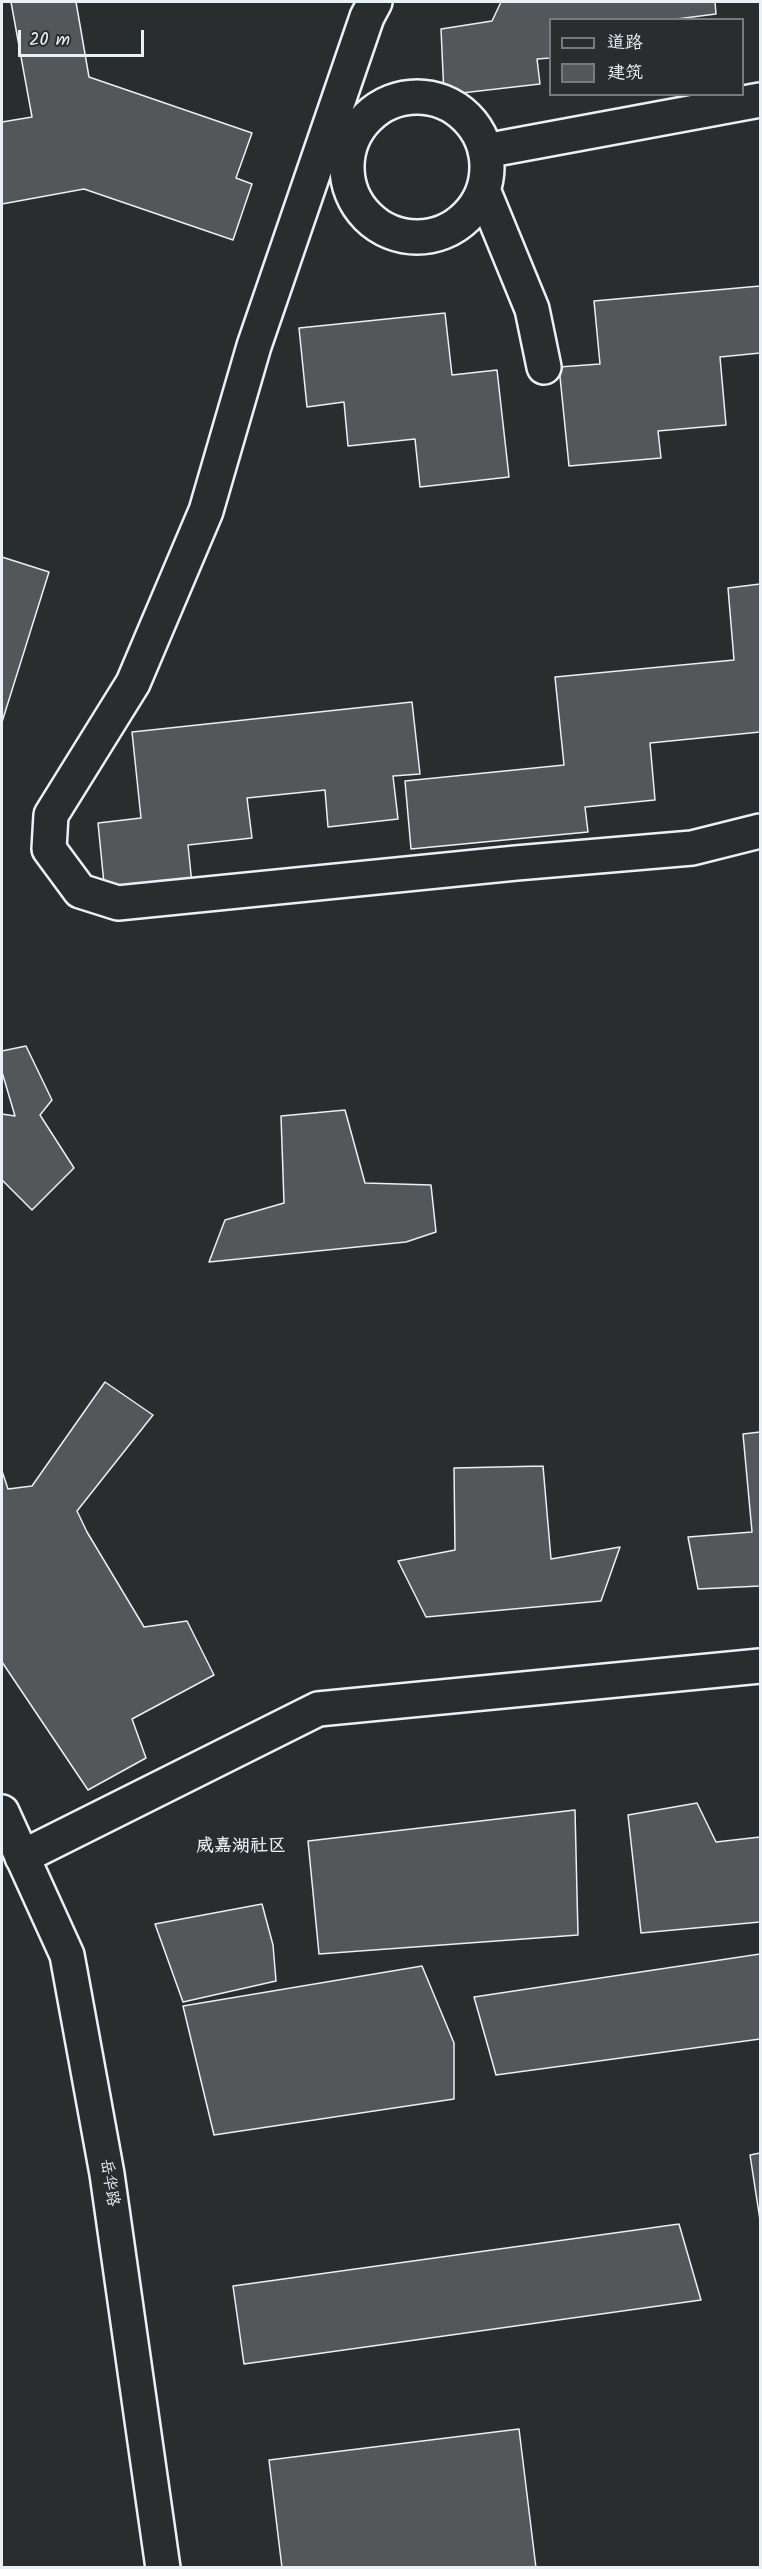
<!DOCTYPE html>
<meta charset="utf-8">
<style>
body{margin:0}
#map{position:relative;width:762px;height:2569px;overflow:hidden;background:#2a2d2e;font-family:Kalam,"LXGW WenKai TC",sans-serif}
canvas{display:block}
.frame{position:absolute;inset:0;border:3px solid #e8f1f8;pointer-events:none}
.legend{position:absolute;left:549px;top:18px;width:195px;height:78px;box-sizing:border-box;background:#2a2d2e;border:2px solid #767b7f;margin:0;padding:8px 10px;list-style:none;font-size:18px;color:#e8f1f8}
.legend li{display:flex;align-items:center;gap:12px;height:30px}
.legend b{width:30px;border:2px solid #767b7f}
.scale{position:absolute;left:18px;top:30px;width:126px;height:27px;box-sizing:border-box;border:3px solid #e8f1f8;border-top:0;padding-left:8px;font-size:18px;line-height:21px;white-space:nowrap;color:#e8f1f8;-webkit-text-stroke:4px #2a2d2e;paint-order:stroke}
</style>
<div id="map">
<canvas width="762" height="2569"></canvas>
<div class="frame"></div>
<ul class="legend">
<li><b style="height:8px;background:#2a2d2e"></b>道路</li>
<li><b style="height:16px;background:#535759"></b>建筑</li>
</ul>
<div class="scale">20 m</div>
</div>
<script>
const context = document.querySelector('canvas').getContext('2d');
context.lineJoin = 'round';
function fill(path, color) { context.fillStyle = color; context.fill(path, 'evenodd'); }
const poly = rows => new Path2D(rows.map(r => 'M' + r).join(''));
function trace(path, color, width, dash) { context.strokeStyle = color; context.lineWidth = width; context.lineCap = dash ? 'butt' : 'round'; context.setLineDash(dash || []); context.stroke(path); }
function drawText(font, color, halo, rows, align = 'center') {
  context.font = font + ' Kalam,"LXGW WenKai TC",sans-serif'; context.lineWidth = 4.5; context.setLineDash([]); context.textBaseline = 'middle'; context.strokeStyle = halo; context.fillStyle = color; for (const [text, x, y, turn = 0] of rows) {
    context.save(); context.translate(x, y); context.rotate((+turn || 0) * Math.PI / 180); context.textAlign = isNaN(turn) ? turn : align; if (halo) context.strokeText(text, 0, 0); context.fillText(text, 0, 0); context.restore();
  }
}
const building = poly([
 [11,2,76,2,89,77,252,133,236,178,252,184,233,240,84,189,2,204,2,122,32,117,11,2],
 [501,2,715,2,716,14,669,20,550,20,550,58,537,59,540,84,444,95,441,29,492,21,501,2],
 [760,286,760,353,720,357,726,425,658,431,661,458,569,466,559,367,600,364,594,301,760,286],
 [445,313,452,375,497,370,509,477,420,487,415,439,348,446,344,402,307,407,299,328,445,313],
 [2,557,49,572,2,722,2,557],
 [760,584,760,732,650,743,655,800,585,807,588,832,411,849,405,781,564,765,555,677,734,660,728,588,760,584],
 [412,702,420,774,393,776,398,819,328,827,325,790,247,798,252,838,188,845,192,884,105,894,98,823,141,818,132,732,412,702],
 [26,1046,52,1100,40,1115,74,1168,32,1210,2,1180,2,1114,15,1116,2,1072,2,1051,26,1046],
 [345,1110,365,1183,431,1185,436,1232,406,1242,209,1262,225,1220,284,1203,281,1116,345,1110],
 [105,1382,153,1415,77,1511,87,1532,144,1627,187,1621,214,1675,132,1719,146,1758,88,1790,2,1662,2,1471,8,1489,32,1486,105,1382],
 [760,1432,760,1586,698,1589,688,1537,752,1532,743,1434,760,1432],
 [543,1466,551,1559,620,1547,601,1601,426,1617,398,1561,455,1550,454,1468,543,1466],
 [697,1803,716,1842,760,1837,760,1922,641,1933,628,1815,697,1803],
 [575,1810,578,1935,319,1954,308,1841,575,1810],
 [262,1904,273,1945,276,1981,183,2002,155,1924,262,1904],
 [760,1954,760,2039,496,2075,474,1997,760,1954],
 [422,1966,454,2043,454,2099,214,2135,183,2006,422,1966],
 [760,2153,760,2220,750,2155,760,2153],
 [679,2224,701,2300,244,2364,233,2286,679,2224],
 [519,2429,536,2568,282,2568,269,2460,519,2429]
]);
fill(building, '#535759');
trace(building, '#e8f1f8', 1.5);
const minor = poly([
 [375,2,367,17,254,346,206,511,133,683,51,815,49,849,80,891,118,903,516,863,692,848,760,831],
 '347 167a70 70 0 1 1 140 0a70 70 0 1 1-140 0Z',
 [485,151,760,100],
 [484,192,532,309,544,367],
 [22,1857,318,1709,760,1666]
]);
const tertiary = poly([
 [2,1812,67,1955,107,2174,163,2568]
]);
trace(minor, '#e8f1f8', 38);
trace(tertiary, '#e8f1f8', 38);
trace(minor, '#2a2d2e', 33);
trace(tertiary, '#2a2d2e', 33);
drawText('16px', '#e8f1f8', '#2a2d2e', [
 ["岳华路",108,2183,81]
]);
drawText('bold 18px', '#e8f1f8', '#2a2d2e', [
 ["威嘉湖社区",241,1848]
]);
</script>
